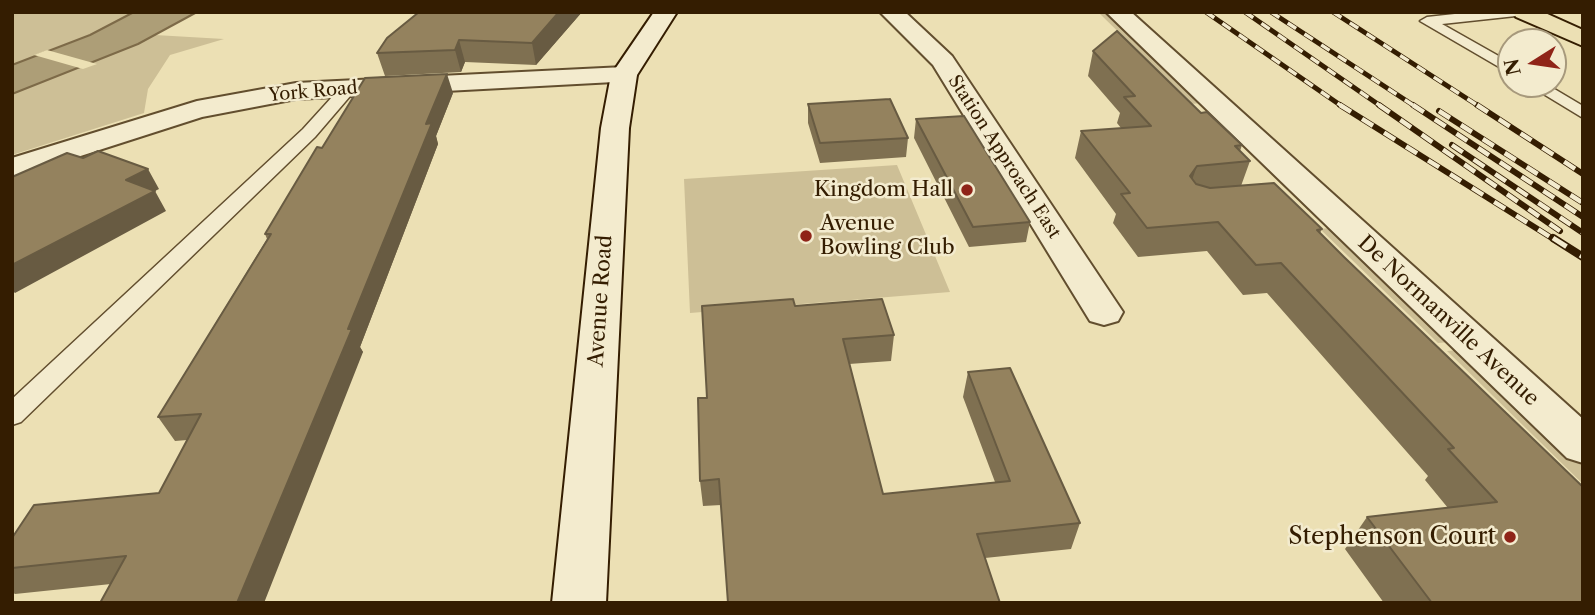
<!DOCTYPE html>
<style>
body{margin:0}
#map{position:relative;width:1595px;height:615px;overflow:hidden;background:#ece0b4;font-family:"Libre Caslon Text",serif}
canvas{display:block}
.frame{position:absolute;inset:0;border:14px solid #341d01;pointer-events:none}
.north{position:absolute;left:1497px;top:28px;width:70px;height:70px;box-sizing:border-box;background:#f3ebce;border:2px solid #a7997c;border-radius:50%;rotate:258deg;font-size:19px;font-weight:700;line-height:28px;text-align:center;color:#341d01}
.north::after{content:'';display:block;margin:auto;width:24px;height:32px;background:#8f2418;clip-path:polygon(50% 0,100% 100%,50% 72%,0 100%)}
</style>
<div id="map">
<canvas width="1595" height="615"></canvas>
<div class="frame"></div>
<div class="north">N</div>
</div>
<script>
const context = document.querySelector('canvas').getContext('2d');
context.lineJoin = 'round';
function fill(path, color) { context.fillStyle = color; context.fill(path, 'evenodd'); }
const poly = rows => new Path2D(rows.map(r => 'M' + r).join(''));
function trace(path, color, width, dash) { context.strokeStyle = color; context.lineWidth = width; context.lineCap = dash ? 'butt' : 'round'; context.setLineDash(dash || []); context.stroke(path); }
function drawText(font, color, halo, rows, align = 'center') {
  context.font = font + ' "Libre Caslon Text",serif'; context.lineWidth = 5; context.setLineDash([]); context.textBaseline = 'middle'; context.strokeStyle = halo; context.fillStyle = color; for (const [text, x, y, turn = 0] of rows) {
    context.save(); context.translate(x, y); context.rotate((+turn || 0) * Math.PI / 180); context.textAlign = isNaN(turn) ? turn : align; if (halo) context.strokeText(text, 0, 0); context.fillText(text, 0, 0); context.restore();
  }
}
fill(poly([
 [12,12,134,12,90,35,12,65],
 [1099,13,1106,13,1201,103,1192,104],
 [155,35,224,39,170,55,148,89,144,113,12,155,12,94],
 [897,165,950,292,690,313,684,179],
 [1330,228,1451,342,1438,343,1320,229],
 [1460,350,1583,467,1583,484,1447,351]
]), '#cdbf96');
const water = poly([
 [134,12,197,12,138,44,12,94,12,65,90,35,134,12]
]);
fill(water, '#ad9e77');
trace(water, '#7d6a48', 2);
fill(poly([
 [47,50,97,64,83,69,34,55]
]), '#ece0b4');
const lane = poly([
 [1473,12,1523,12,1516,16,1442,24,1511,63,1511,74,1420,21,1427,17,1473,12],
 [349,83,357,88,315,137,21,422,12,425,12,399,303,129,343,85,349,83],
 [1527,84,1546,84,1583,106,1583,118,1527,84]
]);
const street = poly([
 [880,12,905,12,952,56,1123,312,1118,321,1104,325,1090,321,933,65,880,12],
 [1106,12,1131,12,1583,419,1583,463,1567,458,1106,12],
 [624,67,633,69,637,75,633,81,296,99,202,117,12,178,12,158,197,101,296,83,624,67]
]);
const secondary = poly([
 [654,12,677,12,637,75,629,128,606,603,552,603,601,128,611,75,654,12]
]);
const primary = poly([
 [1513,12,1543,12,1583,30,1583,46,1516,17,1513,12]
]);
trace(lane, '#624e2e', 3);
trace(street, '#624e2e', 4);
trace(secondary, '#341d01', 4);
trace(primary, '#341d01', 4);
fill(lane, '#f3ebce');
fill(street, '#f3ebce');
fill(secondary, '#f3ebce');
fill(primary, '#ece0b4');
const railFar2 = poly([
 [1206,12,1343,107],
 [1245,12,1382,107],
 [1271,12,1416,107],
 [1333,12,1480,107]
]);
const railFar1 = poly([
 [1340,105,1555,240],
 [1379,105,1560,231],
 [1413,105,1583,217],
 [1477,105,1583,174],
 [1439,111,1583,203],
 [1452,145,1583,233]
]);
const rail = poly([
 [1553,238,1583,257]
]);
trace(railFar2, '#341d01', 5);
trace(railFar1, '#341d01', 6);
trace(rail, '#341d01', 8);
trace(railFar2, '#f3ebce', 3.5, [10]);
trace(railFar1, '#f3ebce', 4.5, [13]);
trace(rail, '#f3ebce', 5, [16]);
fill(poly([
 [582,12,536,65,465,62,461,72,385,76,377,53],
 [1093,51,1201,113,1242,145,1240,151,1250,161,1241,186,1322,229,1320,233,1583,603,1384,603,1345,549,1367,517,1448,508,1425,480,1428,476,1267,293,1243,295,1207,251,1138,257,1113,223,1116,214,1075,158,1081,131,1121,128,1117,123,1120,113,1088,76],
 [453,93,436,136,438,144,360,347,363,352,111,584,15,594,12,592,12,538,159,493,187,440,175,441,158,417,267,239,265,234,322,148],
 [808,104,908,138,906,157,820,163,808,123],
 [916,119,1030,222,1026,242,969,247,914,138],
 [795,306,894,335,891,361,849,364,883,494,995,482,963,397,968,372,1080,523,1071,549,985,558,721,505,703,506,700,481,707,398]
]), '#7f7051');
fill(poly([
 [559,12,582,12,536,65,532,43],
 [459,40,465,62,461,72,455,50],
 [447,74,453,93,436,136,438,144,360,347,363,352,264,603,237,603,348,329,426,124],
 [1197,166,1187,194,1190,176],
 [148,169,159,189,155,191,166,211,15,293,12,290,12,265,126,180]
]), '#685b42');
const building = poly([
 [419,12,559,12,532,43,459,40,455,50,377,53,387,38,419,12],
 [1117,31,1201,113,1207,112,1242,145,1235,146,1250,161,1197,166,1190,176,1196,184,1210,188,1274,183,1322,229,1317,230,1344,257,1583,487,1583,603,1432,603,1367,517,1497,502,1448,449,1454,448,1281,263,1256,265,1218,222,1147,228,1121,194,1130,193,1081,131,1151,126,1124,97,1135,96,1093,51,1117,31],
 [447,74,426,124,432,123,348,329,352,329,237,603,100,603,126,556,12,568,12,538,34,505,159,493,201,414,158,417,271,234,265,234,317,147,322,148,365,78,447,74],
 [890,99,908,138,820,143,808,104,890,99],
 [964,116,1030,222,973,227,916,119,964,116],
 [98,151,148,169,126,180,155,191,12,265,12,177,67,153,83,158,98,151],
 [793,299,795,306,882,299,894,335,843,339,883,494,1010,481,968,372,1010,368,1080,523,977,534,1000,603,728,603,719,479,700,481,698,398,707,398,702,306,793,299]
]);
fill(building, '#94825e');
trace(building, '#685b42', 2);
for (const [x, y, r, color] of [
 [967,190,7,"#8f2418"],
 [806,236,7,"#8f2418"],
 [1510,537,7,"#8f2418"]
]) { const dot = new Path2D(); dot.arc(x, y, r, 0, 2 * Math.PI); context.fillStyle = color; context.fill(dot); trace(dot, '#f3ebce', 2.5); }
drawText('18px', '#341d01', '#f3ebce', [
 ["York Road",313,92,-5],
 ["Station Approach East",1004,157,57]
]);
drawText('21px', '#341d01', '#f3ebce', [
 ["Kingdom Hall",953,190],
 ["Avenue",820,224,"left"],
 ["Bowling Club",820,248,"left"]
], 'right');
drawText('21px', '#341d01', '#f3ebce', [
 ["Avenue Road",601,301,-86],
 ["De Normanville Avenue",1448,321,43]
]);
drawText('24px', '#341d01', '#f3ebce', [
 ["Stephenson Court",1496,537]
], 'right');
</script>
